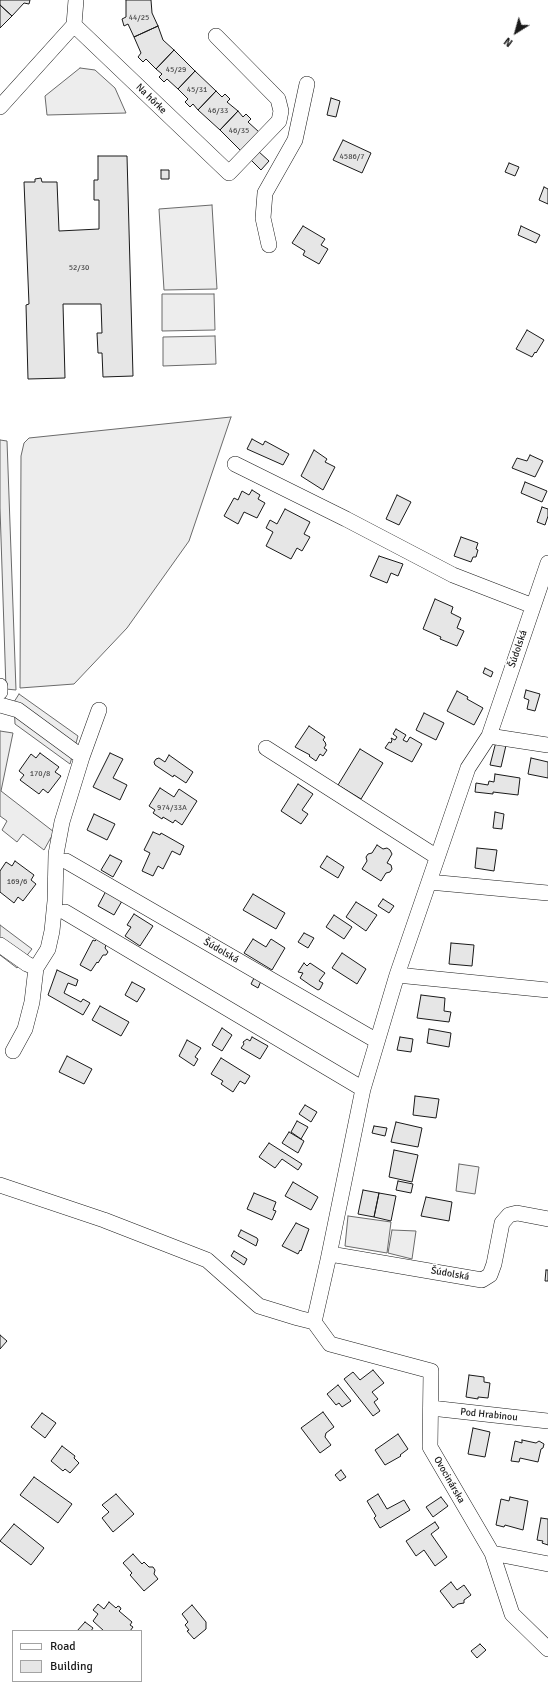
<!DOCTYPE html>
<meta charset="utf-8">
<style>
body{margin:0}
#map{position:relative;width:548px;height:1694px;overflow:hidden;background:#fff;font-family:Signika,sans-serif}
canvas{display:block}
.legend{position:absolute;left:12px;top:1630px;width:130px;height:52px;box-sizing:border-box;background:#fff;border:1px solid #a3a3a3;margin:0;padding:5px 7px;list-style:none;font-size:12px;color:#1a1a1a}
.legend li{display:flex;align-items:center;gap:8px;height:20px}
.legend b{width:20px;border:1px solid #a3a3a3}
.north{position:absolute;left:496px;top:12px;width:40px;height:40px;-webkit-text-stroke:3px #fff;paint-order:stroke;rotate:217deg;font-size:11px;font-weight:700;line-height:16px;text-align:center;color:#1a1a1a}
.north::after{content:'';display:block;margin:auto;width:14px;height:18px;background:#1a1a1a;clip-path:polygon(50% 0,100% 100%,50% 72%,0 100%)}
</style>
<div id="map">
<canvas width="548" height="1694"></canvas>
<ul class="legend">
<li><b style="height:5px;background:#fff"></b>Road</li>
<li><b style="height:11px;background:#e6e6e6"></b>Building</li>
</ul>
<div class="north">N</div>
</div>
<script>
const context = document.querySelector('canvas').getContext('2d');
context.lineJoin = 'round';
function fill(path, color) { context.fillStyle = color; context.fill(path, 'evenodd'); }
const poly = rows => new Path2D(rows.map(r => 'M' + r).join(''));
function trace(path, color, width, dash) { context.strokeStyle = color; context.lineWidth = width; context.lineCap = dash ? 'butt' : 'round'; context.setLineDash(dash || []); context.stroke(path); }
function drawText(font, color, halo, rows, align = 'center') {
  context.font = font + ' Signika,sans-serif'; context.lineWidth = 3; context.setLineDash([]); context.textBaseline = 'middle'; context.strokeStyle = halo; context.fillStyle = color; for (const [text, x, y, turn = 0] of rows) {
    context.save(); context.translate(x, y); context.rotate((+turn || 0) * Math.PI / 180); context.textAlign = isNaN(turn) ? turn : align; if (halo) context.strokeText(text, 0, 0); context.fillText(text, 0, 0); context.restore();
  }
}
const built = poly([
 [80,68,95,70,115,88,126,113,47,115,45,96,80,68],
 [212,205,217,289,164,290,159,209,212,205],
 [214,294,215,330,162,331,162,294,214,294],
 [215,336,216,364,163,366,163,337,215,336],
 [231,417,189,541,127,628,74,684,20,688,21,456,24,443,29,438,231,417],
 [0,440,7,441,16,690,6,689,0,508,0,440],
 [19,694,78,736,70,764,15,724,14,702,19,694],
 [0,731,13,733,1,791,54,832,44,850,23,834,17,842,2,830,7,821,0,816,0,731],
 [0,925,32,949,17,968,0,955,0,925],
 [459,1164,479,1167,475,1194,456,1191,459,1164],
 [348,1216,391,1222,387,1253,345,1246,348,1216],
 [392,1230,416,1231,412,1259,388,1253,392,1230]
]);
fill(built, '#ededed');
trace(built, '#6a6a6a', 1);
const building = poly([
 [0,0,30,0,29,4,24,3,12,16,0,5,0,0],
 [126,0,151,0,152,13,158,26,134,37,128,24,124,26,122,19,126,17,126,0],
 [0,5,12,16,0,28,0,5],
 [158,26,163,40,174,50,156,69,146,59,143,62,138,57,141,53,134,37,158,26],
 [174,50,195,71,178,89,167,79,164,82,159,77,162,74,156,69,174,50],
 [195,71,216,91,198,110,193,104,190,107,185,102,188,99,178,89,195,71],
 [216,91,222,97,225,94,230,99,227,102,238,111,220,130,198,110,216,91],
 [331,98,340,101,336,117,327,115,331,98],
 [238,111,243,117,246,114,251,119,248,122,259,132,241,151,220,130,238,111],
 [343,140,371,153,362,173,333,160,343,140],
 [258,151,269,161,261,170,250,159,258,151],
 [98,156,127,156,133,376,103,377,102,353,98,353,97,333,102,333,101,304,63,304,65,378,28,379,26,305,29,304,24,182,35,182,35,179,41,178,42,182,57,182,59,231,99,229,99,200,94,200,94,180,98,180,98,156],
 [509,163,519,167,515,176,505,172,509,163],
 [161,170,169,170,169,179,161,179,161,170],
 [544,187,548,189,548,204,539,200,544,187],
 [303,226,325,239,321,245,328,249,319,264,303,255,305,251,292,243,303,226],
 [521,226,540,235,536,243,518,235,521,226],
 [527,330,544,340,536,353,535,352,532,357,516,349,527,330],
 [252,439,263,445,265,441,289,454,283,465,247,449,252,439],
 [314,450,327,459,325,462,335,467,323,490,301,476,314,450],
 [530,455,543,461,535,477,512,468,517,458,527,461,530,455],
 [525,482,547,491,542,502,521,493,525,482],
 [252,490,260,495,258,499,265,503,257,518,244,512,238,524,224,516,234,498,238,500,242,491,249,495,252,490],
 [397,495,411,502,399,525,386,519,397,495],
 [542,507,548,509,548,516,545,525,537,522,542,507],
 [285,509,310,522,304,534,310,537,302,551,297,548,291,559,266,546,273,532,266,528,270,520,277,524,285,509],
 [461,537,478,543,476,549,478,550,476,557,473,557,471,562,454,556,461,537],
 [379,556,403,564,398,576,391,573,387,583,370,576,379,556],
 [435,599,453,607,451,613,461,618,457,628,464,631,457,646,440,639,441,637,423,629,435,599],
 [485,668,493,672,491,677,483,673,485,668],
 [526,690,540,694,535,711,527,709,529,700,524,698,526,690],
 [457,691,468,697,467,699,483,708,474,725,447,711,457,691],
 [424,713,444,723,436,740,416,730,424,713],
 [309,726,325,737,323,740,325,742,326,745,324,748,327,750,323,756,320,754,316,761,309,756,310,755,295,747,309,726],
 [396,729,406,735,403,740,407,742,410,737,422,744,412,762,385,748,389,742,391,743,392,740,391,738,395,740,397,737,393,734,396,729],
 [497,738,507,741,501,767,490,765,497,738],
 [360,749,383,763,361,799,338,785,360,749],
 [40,753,59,767,55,772,61,776,48,793,43,789,39,794,20,780,24,775,19,771,31,754,36,758,40,753],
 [110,753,123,759,113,778,127,785,120,800,93,787,110,753],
 [169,755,193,772,186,783,174,775,173,777,155,765,154,762,156,759,159,758,165,762,169,755],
 [531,758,548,762,548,778,528,774,531,758],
 [495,774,520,778,518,795,493,792,493,794,475,792,476,783,488,785,489,781,494,782,495,774],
 [298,784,313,794,302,810,308,814,301,824,281,811,298,784],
 [160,788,174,797,179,789,197,801,182,825,175,820,173,823,163,817,162,819,153,813,155,810,149,806,160,788],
 [495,812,504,814,502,829,493,828,495,812],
 [94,814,115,824,107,840,87,830,94,814],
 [153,832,160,835,161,833,184,846,180,855,172,851,163,869,158,866,153,876,142,871,150,853,144,850,153,832],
 [377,845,383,849,387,848,390,850,392,854,387,863,391,865,392,869,390,872,386,873,381,881,362,869,367,861,366,857,368,854,372,853,377,845],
 [477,848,497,850,494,871,475,868,477,848],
 [110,855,122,861,113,877,101,870,110,855],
 [327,856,344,867,338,878,320,867,327,856],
 [15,861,34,875,31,880,36,884,23,901,18,897,14,903,0,892,0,871,6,862,12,866,15,861],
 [106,891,122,901,114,915,98,906,106,891],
 [253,894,285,913,276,929,243,910,253,894],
 [383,899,394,906,389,913,378,906,383,899],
 [356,902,377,915,366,931,346,917,356,902],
 [134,914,153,926,140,946,125,936,131,927,127,925,134,914],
 [334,915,352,927,344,939,326,927,334,915],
 [304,933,314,938,308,948,298,942,304,933],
 [97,939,106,945,105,948,108,952,106,955,103,955,98,963,97,962,91,971,80,965,93,940,95,941,97,939],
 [253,939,266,947,271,939,285,948,272,970,244,953,253,939],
 [451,943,474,945,472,966,449,964,451,943],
 [342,953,366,969,357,984,332,968,342,953],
 [304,963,307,966,310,963,325,973,319,981,323,983,320,989,318,990,310,985,300,978,303,973,298,972,304,963],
 [57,970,78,980,76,986,68,983,64,993,81,1002,83,999,90,1003,83,1015,48,995,57,970],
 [254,978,261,981,258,988,251,984,254,978],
 [132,982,145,989,137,1002,125,995,132,982],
 [421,995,445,998,444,1011,451,1012,449,1022,417,1018,421,995],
 [100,1006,129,1022,121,1036,92,1020,100,1006],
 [222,1028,232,1035,222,1051,212,1045,222,1028],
 [429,1029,451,1033,449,1047,427,1043,429,1029],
 [252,1037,268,1046,260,1059,241,1048,244,1044,243,1042,247,1039,250,1041,252,1037],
 [400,1037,413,1039,411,1052,397,1050,400,1037],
 [187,1040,201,1048,195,1057,198,1059,194,1066,179,1056,187,1040],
 [67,1056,92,1069,84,1084,59,1072,67,1056],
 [221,1058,250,1076,245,1084,240,1081,233,1092,221,1084,223,1081,211,1074,221,1058],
 [415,1096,439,1099,436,1118,413,1115,415,1096],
 [305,1105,317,1112,311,1122,299,1114,305,1105],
 [297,1121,308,1127,301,1139,291,1132,297,1121],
 [396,1122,422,1128,418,1147,391,1142,396,1122],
 [374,1126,387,1128,385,1136,372,1133,374,1126],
 [289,1132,304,1141,298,1153,282,1143,289,1132],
 [269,1143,302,1164,298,1170,282,1159,275,1168,259,1157,269,1143],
 [394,1150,418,1155,412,1182,389,1177,394,1150],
 [398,1181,413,1184,411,1193,396,1190,398,1181],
 [293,1182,318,1197,311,1210,285,1196,293,1182],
 [363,1190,379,1193,374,1217,358,1214,363,1190],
 [254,1193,276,1202,273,1210,276,1211,272,1220,247,1209,254,1193],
 [379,1193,396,1196,391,1221,374,1217,379,1193],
 [426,1197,452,1202,449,1221,421,1216,426,1197],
 [296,1223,309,1229,301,1251,300,1250,298,1254,282,1246,296,1223],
 [241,1230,257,1238,258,1240,256,1246,238,1236,241,1230],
 [234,1251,247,1259,244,1265,231,1256,234,1251],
 [546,1270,548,1270,548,1281,545,1281,546,1270],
 [0,1335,7,1341,0,1349,0,1335],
 [373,1370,384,1383,372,1392,378,1399,374,1402,380,1411,373,1416,344,1379,353,1372,360,1380,373,1370],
 [469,1375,484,1377,484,1382,490,1383,488,1398,478,1397,478,1399,466,1397,469,1375],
 [338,1385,351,1401,342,1407,339,1403,336,1405,327,1394,338,1385],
 [323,1412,334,1427,326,1433,325,1437,331,1445,320,1453,301,1428,323,1412],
 [42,1413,56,1423,45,1438,31,1427,42,1413],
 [473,1428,490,1432,485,1457,468,1454,473,1428],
 [398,1434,408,1449,400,1455,401,1456,385,1465,375,1450,398,1434],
 [522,1440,536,1443,539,1441,544,1444,543,1448,541,1449,538,1462,520,1458,519,1462,511,1461,515,1441,522,1443,522,1440],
 [62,1446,75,1456,74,1458,79,1463,70,1473,65,1469,63,1471,51,1461,62,1446],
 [341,1470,346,1477,340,1481,335,1475,341,1470],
 [34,1477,72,1504,58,1523,20,1495,34,1477],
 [116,1494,134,1514,113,1532,102,1518,109,1512,102,1505,116,1494],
 [378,1494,387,1509,404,1500,410,1510,380,1528,374,1518,376,1516,367,1501,378,1494],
 [441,1497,448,1506,433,1517,426,1507,441,1497],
 [510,1497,528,1501,523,1530,505,1525,504,1527,496,1525,501,1499,509,1501,510,1497],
 [541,1518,548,1519,548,1545,542,1543,543,1541,537,1540,541,1518],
 [435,1522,439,1528,431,1534,447,1557,435,1566,424,1550,416,1556,406,1541,435,1522],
 [14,1524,44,1548,31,1565,0,1541,14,1524],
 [133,1554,142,1564,144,1562,149,1567,153,1567,155,1570,154,1574,158,1579,144,1591,130,1575,132,1573,123,1563,133,1554],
 [451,1582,457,1590,464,1585,471,1595,464,1600,464,1603,458,1604,453,1608,440,1591,451,1582],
 [109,1602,116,1608,118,1606,120,1607,121,1609,119,1611,132,1622,130,1625,133,1627,130,1631,104,1631,93,1621,98,1614,93,1610,98,1604,104,1609,109,1602],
 [192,1605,206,1622,206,1629,194,1639,187,1631,189,1630,185,1625,188,1622,182,1614,192,1605],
 [85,1622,93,1628,91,1631,77,1631,85,1622],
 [480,1644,486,1650,477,1658,471,1651,480,1644]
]);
fill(building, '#e6e6e6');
trace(building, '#1a1a1a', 1);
const minor = poly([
 [74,25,229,173,279,121,281,111,278,99,216,36],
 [0,107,74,25,76,0],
 [269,245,263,218,265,193,295,140,307,84],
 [235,464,346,519,453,575,533,606],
 [0,686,0,692],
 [0,705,18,710,82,757],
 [489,736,548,745],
 [266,748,437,857],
 [66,861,377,1041],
 [429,882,548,893],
 [65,912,363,1089],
 [0,945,27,964,36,968],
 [397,975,548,990],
 [13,1051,25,1029,32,1002,36,968,48,949,52,931,55,901,56,854,62,822,82,757,99,710],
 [0,1185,104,1220,207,1260,259,1306,298,1318,314,1322],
 [330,1254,482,1280,490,1275,494,1264,502,1223,509,1215,517,1213,548,1219],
 [314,1322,328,1260,363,1089,397,975,468,768,489,736,548,563],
 [314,1322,330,1344,431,1371,430,1447,492,1553,512,1614,548,1649],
 [431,1408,548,1421],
 [492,1553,548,1564]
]);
trace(minor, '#1a1a1a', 16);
trace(minor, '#fff', 15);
drawText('8px', '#4d4d4d', null, [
 ["44/25",139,18],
 ["45/29",176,70],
 ["45/31",197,90],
 ["46/33",218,111],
 ["46/35",239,131],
 ["4586/7",352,157],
 ["52/30",79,268],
 ["170/8",40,774],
 ["974/33A",172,808],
 ["169/6",17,882]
]);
drawText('10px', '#1a1a1a', '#fff', [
 ["Na hôrke",151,99,44],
 ["Šúdolská",518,649,-71],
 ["Šúdolská",221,951,30],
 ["Šúdolská",450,1274,10],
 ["Pod Hrabinou",489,1415,6],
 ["Ovocinárska",449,1480,60]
]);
</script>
